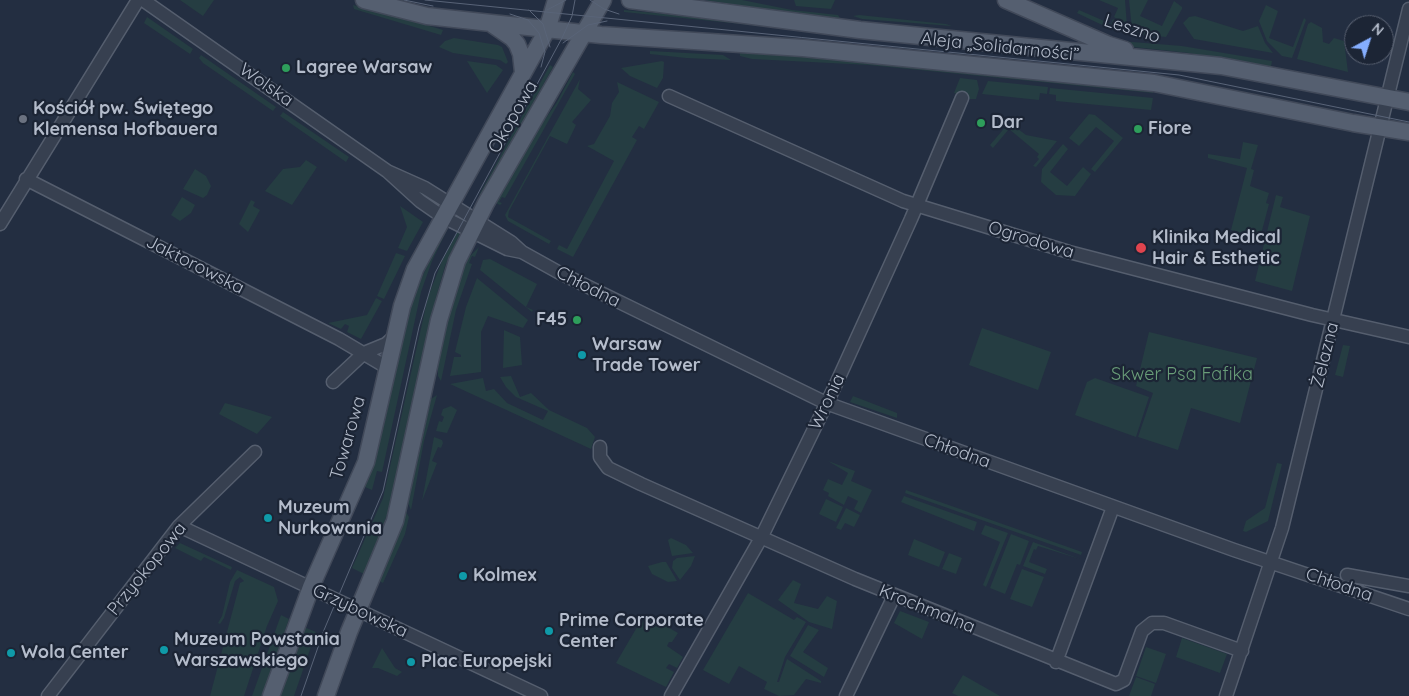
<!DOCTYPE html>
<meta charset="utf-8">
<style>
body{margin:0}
#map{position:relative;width:1409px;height:696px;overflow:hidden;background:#232e41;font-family:Quicksand,sans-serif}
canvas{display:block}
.north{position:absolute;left:1344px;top:15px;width:50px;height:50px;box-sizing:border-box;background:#1c2535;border:1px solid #596171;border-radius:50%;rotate:40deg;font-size:14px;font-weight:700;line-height:20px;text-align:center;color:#b4bccb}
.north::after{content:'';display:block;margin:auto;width:18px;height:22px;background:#85aeff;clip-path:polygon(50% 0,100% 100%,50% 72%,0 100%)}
</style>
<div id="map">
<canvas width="1409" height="696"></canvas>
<div class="north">N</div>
</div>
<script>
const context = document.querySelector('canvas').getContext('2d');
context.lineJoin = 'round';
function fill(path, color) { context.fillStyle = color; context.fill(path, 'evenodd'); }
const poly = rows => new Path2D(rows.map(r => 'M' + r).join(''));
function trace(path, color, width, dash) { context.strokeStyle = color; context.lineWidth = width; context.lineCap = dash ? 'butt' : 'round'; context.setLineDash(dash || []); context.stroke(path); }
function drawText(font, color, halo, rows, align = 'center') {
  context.font = font + ' Quicksand,sans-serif'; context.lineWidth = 4.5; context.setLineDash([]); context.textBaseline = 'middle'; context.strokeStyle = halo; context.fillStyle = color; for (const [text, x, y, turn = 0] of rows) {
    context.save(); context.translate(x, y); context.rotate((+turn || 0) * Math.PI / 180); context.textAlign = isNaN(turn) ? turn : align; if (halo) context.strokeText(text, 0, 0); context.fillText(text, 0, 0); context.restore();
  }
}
fill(poly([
 [180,0,214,0,203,16],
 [704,0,742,0,792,10,838,15,841,20],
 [794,0,835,0,831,9,796,6],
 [1099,0,1125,0,1127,26,1114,17,1118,8],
 [1129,0,1148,0,1140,16,1162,26,1174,1,1182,7,1182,9,1166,37,1136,34,1132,29],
 [353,5,410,20,443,30,441,35,354,9],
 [1266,5,1278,11,1269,38,1293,47,1304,18,1306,20,1292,58,1282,56,1267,41,1259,21],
 [624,10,677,15,800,30,624,12],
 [1079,10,1111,24,1113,19,1127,28,1117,32,1077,13],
 [859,15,946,24,952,26,862,19,853,16],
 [1195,16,1243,31,1258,26,1265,43,1273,53,1194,39,1183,23,1189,17],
 [147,17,193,49,190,54,144,23],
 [1311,22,1322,28,1323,42,1329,44,1334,38,1344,41,1348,72,1297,59,1308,24],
 [454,38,498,45,502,47,508,62,506,64,500,60,453,53,439,47,445,41],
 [1120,41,1182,46,1272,61,1271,67,1249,65,1189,53,1124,46],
 [650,51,723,55,731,60,686,58,650,54],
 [740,52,803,55,1153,90,1153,93,869,65,752,59,740,56],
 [201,55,276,107,273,111,203,63,199,58],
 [467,61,496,65,503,70,487,93],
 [662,61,664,62,663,78,657,88,630,76,621,68],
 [550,65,553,67,482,196,479,195],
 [573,72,575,74,505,198,502,197,499,202,502,203,500,205,496,203,530,141,557,102],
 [960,78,977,80,979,89,976,99,969,99,954,93],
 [580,79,578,89,591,100,572,122,576,125,567,144,550,136,509,211,508,217,551,241,549,244,508,221,505,215],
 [988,81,1048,87,1047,94,1040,93,1039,100,982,94],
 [617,82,659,102,644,129,639,126,632,137,637,140,573,257,557,249,559,245,567,249,614,161,587,146,594,144,610,116,612,103,619,92],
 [1050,88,1153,98,1151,110,1056,101,1056,95,1049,94],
 [283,112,349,157,346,162,280,116],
 [1089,114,1095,115,1123,138,1095,172,1091,169,1114,141,1096,127,1079,146,1069,138],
 [1007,125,1014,126,1026,135,1057,141,1036,167,1033,166,1039,159,1037,157,1039,154,1009,129,993,148,990,145],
 [1243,142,1258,145,1251,169,1254,170,1250,186,1269,193,1266,203,1269,204,1260,238,1231,230,1247,168,1208,158,1208,154,1240,159],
 [1063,144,1068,149,1050,172,1067,186,1083,167,1091,174,1075,196,1056,195,1041,182,1042,169],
 [306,160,317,167,292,205,265,191,283,169,300,167],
 [195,169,206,176,211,186,207,195,203,198,183,189],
 [1276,195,1283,197,1280,207,1310,216,1292,291,1255,281],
 [182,197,195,205,191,213,180,221,171,215],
 [251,200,255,202,253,206,260,210,248,232,239,224],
 [400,206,423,222,407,251,398,248,407,227],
 [449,226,432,261,421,292,382,472,377,471,372,490,365,487,383,429,411,303,429,261],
 [458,231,460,233,445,266,437,294,389,510,364,574,352,568,383,498,428,297,442,261],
 [479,247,475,257,472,256,469,263,472,264,456,310,441,381,438,376,438,367,449,314,467,259],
 [396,253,405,256,384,299,377,296],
 [490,259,537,284,526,307,533,310,532,312,480,270,483,260],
 [477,278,528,320,523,328,488,316,481,332,481,372,450,376,454,357,461,357,461,355,455,352,466,307],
 [376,298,382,301,361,339,347,332,349,326,345,324,341,329,328,323,367,315],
 [982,328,1051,352,1038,390,969,365],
 [504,330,520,337,522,365,503,368],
 [1149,332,1257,358,1240,423,1191,408,1178,450,1138,437,1153,393,1136,386],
 [1343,345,1350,346,1343,377,1335,375],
 [511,376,520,397,531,393,549,410,587,428,595,437,591,449,450,384,483,378,486,391,494,389,507,403,543,420,548,411,516,397,506,387,500,377],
 [1095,378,1149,397,1136,437,1075,415,1087,382],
 [437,395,424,441,411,510,408,503,431,399],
 [853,396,897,413,897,418,850,402],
 [225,403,250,410,272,417,257,434,219,414],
 [451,406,457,410,447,433,436,431,439,421,442,422,444,417,441,415,443,409],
 [434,437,442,440,443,443,441,448,438,447,432,461,437,463,422,501],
 [828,461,855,471,851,481,872,490,861,513,854,509,858,501,848,496,844,505,828,496,829,493,823,490,828,479,842,485,848,473],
 [1277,463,1282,464,1268,521,1246,532,1243,531,1246,521,1265,508],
 [906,490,1065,546,1082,552,1081,555,905,493],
 [904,496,977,522,974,531,901,502],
 [826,499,843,507,836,522,819,514],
 [846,508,860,515,854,527,845,523,841,530,836,528],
 [406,512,409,517,405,534,383,583,379,581],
 [985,525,1008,533,986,587,983,585,1000,542,981,534],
 [1011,534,1029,541,1020,565,1017,564,1005,594,990,588],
 [671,538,686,545,693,553,672,556,668,540],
 [914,539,945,552,939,567,908,555],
 [1033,542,1080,559,1038,546,1036,550,1034,549,1029,562,1047,569,1045,574,1023,566],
 [180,543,232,567,231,570,204,557,201,561,175,548],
 [949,553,962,558,956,574,942,569],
 [695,556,691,566,680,580,672,568,673,561,677,558],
 [662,562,666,562,677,581,668,582,652,574,648,566],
 [1022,569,1044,577,1032,607,1010,599],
 [237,570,274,587,278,601,267,626,244,696,210,696,240,583,244,581,240,577,235,581,224,618,220,624,218,623,222,616,230,582],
 [793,580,801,584,794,603,818,609,827,596,837,601,832,629,809,622,778,600],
 [748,593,794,620,797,617,806,622,785,657,777,682,779,682,787,659,821,681,821,683,806,679,794,695,779,696,764,689,767,682,739,666,729,684,703,670],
 [900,611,929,622,922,639,894,623],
 [281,615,289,619,262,696,252,696],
 [647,615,678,633,672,642,669,642,667,646,683,657,677,668,669,664,666,668,674,672,666,687,616,663,640,622,642,623],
 [808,625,819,630,803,652,828,668,824,677,790,656],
 [304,627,316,632,294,696,280,696],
 [1182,638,1227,654,1220,673,1176,657],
 [1146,647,1166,654,1156,683,1136,676],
 [382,648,395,668,402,672,397,676,378,668,372,668],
 [963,675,1000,696,958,696,952,693],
 [1136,677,1155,684,1151,696,1129,696]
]), '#253d42');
const minor = poly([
 [143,0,387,171,420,201,443,217,507,249,522,252],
 [669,96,903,201,1069,252,1312,315,1409,337],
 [387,171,425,188,511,242,522,252,558,272,826,403,1234,550,1409,609],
 [26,179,339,339,388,368],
 [0,224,138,0],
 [333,382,364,353,386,344,394,337],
 [600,447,600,457,608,468,641,484,855,579,1116,684,1124,680,1142,631,1152,623,1164,623,1242,651],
 [179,526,541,696],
 [1347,575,1409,586],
 [1056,662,1113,507],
 [48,696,179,526,255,452],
 [671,696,761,538,836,384,911,219,962,98],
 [846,696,894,596],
 [1226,696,1282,528,1409,9]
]);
const major = poly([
 [364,0,427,16,601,35,803,48,1154,83,1353,123,1409,132],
 [630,0,860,30,1221,66,1409,102],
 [1006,0,1109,45,1125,50],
 [493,25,512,38,517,44,521,54,523,72],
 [271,696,311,587,366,462,402,306,415,269,547,30,556,0],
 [326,696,349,632,395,521,439,320,457,261,486,203,603,0]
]);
trace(minor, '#555e6e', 15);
trace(major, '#414959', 19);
trace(minor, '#374050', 12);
trace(major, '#555f70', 16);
trace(poly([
 [404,0,433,6],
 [425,0,1179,75,1409,122],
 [590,0,604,9,619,14],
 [529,10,543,24,550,47],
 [547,10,566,0],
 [510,14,528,20,539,33,545,52,541,67],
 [563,43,588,25,607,21],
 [301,696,324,630,383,491,419,327,435,273,562,38,572,16,575,0]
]), '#596478', 1);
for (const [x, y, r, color] of [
 [286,68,5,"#2e9e5b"],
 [23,119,5,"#6b7280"],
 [981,123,5,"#2e9e5b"],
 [1138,129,5,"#2e9e5b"],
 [1141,248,6,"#e0444e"],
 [577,320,5,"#2e9e5b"],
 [582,355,5,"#0f9aa8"],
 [268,518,5,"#0f9aa8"],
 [463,576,5,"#0f9aa8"],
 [549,631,5,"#0f9aa8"],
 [164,650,5,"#0f9aa8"],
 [11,653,5,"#0f9aa8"],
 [411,662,5,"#0f9aa8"]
]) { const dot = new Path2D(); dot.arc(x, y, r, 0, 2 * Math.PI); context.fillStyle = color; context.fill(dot); trace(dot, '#1c2535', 2); }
drawText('18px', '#b4bccb', '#1c2535', [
 ["Leszno",1132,29,18],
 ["Aleja „Solidarności”",1000,47,6],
 ["Wolska",266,85,35],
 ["Okopowa",513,117,-60],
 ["Ogrodowa",1031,240,17],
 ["Jaktorowska",195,265,27],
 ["Chłodna",588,287,27],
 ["Żelazna",1325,355,-76],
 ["Wronia",827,402,-64],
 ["Towarowa",348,438,-74],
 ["Chłodna",957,451,20],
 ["Przyokopowa",147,569,-51],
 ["Chłodna",1339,585,19],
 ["Krochmalna",927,609,22],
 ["Grzybowska",360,611,25]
]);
drawText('bold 18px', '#b4bccb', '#1c2535', [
 ["Lagree Warsaw",296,68],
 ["Kościół pw. Świętego",33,109],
 ["Klemensa Hofbauera",33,130],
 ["Dar",991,123],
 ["Fiore",1148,129],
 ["Klinika Medical",1152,238],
 ["Hair & Esthetic",1152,259],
 ["F45",567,320,"right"],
 ["Warsaw",592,345],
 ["Trade Tower",592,366],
 ["Muzeum",278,508],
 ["Nurkowania",278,529],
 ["Kolmex",473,576],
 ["Prime Corporate",559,621],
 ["Center",559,642],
 ["Muzeum Powstania",174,640],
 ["Warszawskiego",174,661],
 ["Wola Center",21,653],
 ["Plac Europejski",421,662]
], 'left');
drawText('18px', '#699d78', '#1c2535', [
 ["Skwer Psa Fafika",1182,375]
]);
</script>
